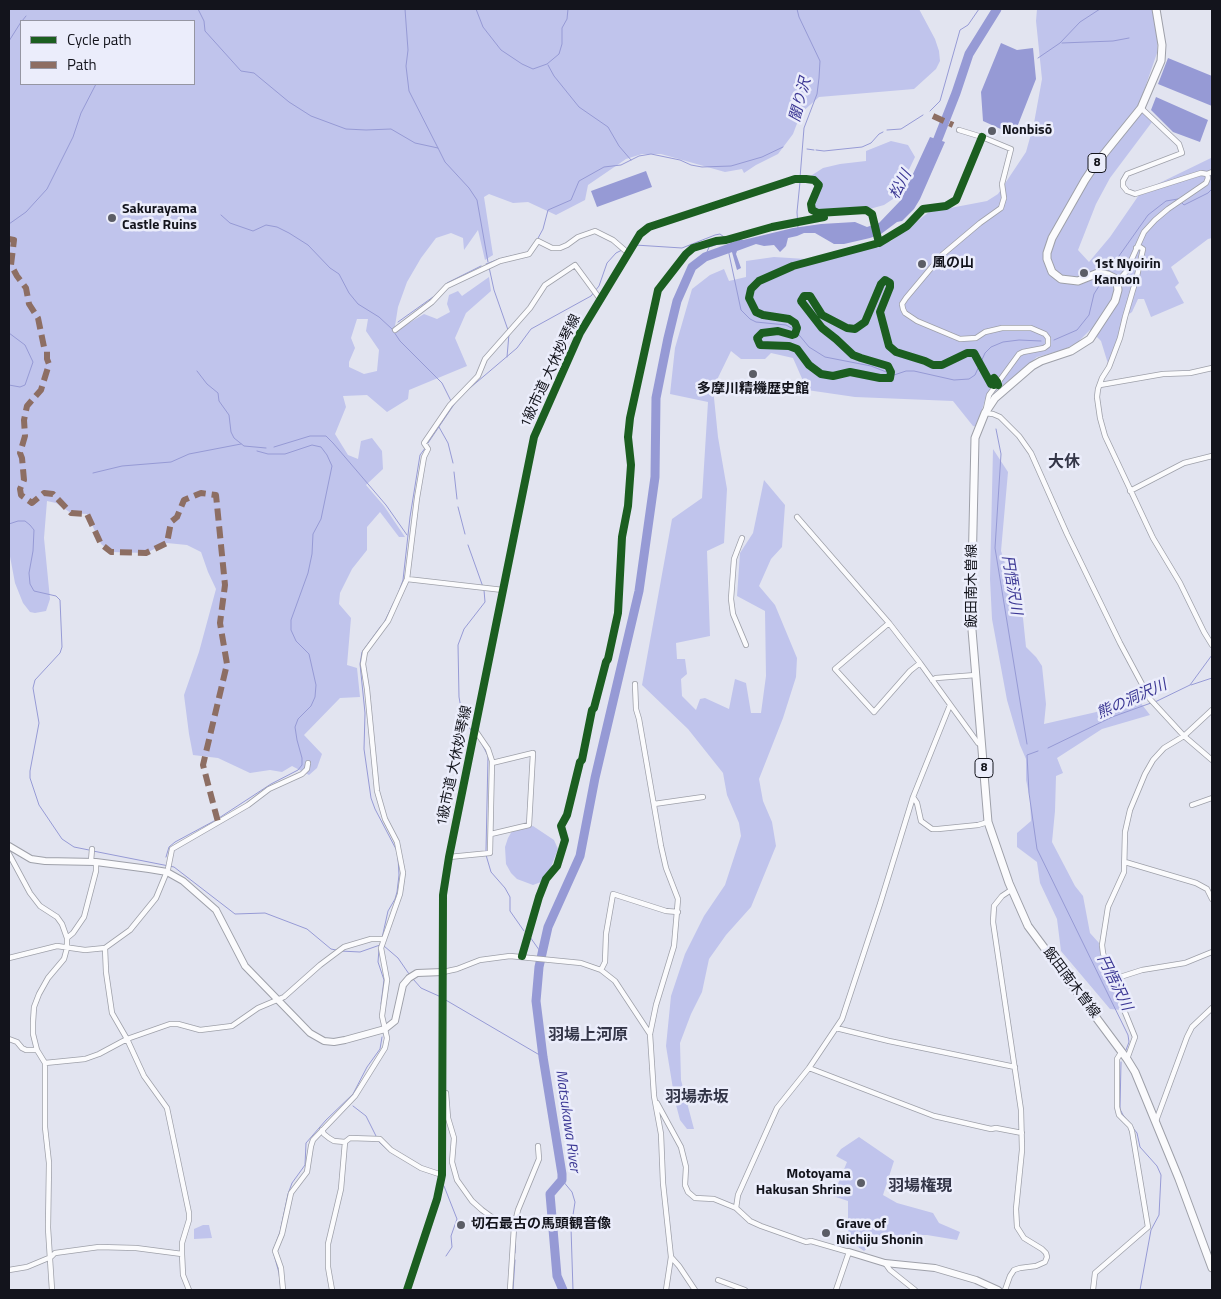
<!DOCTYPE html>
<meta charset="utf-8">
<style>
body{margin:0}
#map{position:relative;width:1221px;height:1299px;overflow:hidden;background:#e2e4f0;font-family:"Titillium Web",sans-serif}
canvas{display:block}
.frame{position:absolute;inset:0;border:10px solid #13141c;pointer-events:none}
.legend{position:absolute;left:20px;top:20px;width:175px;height:65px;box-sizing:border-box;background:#ebedfb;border:1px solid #9596a2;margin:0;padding:6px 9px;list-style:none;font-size:15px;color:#13141c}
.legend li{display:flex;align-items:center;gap:10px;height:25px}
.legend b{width:25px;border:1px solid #9596a2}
</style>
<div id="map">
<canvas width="1221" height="1299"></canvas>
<div class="frame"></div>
<ul class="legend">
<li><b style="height:6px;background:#1b5e20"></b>Cycle path</li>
<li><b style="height:6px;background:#8d6e63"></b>Path</li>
</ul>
</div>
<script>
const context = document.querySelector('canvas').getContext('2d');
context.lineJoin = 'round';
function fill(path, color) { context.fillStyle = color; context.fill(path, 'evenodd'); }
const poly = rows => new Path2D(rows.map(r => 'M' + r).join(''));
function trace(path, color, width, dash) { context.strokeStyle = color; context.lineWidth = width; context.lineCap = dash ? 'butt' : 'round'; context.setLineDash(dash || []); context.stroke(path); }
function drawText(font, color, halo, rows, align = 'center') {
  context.font = font + ' "Titillium Web","Noto Sans JP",sans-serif'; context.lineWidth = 5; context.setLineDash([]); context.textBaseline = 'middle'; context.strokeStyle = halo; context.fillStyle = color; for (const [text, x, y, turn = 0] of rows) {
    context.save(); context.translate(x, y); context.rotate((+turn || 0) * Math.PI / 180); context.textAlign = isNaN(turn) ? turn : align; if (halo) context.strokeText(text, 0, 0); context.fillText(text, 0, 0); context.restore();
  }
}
fill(poly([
 [9,9,919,9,935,39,939,51,940,61,936,69,914,89,819,97,801,113,793,134,778,154,756,165,744,173,742,169,725,172,661,154,642,154,626,159,588,185,585,200,556,215,528,202,513,203,489,194,484,197,493,255,485,260,478,230,464,250,463,238,451,233,436,238,421,258,407,282,398,307,395,326,409,323,424,314,437,319,450,312,447,304,449,295,458,291,462,296,489,277,491,291,466,313,455,338,467,366,409,390,408,399,387,412,367,395,343,396,346,407,335,434,348,455,358,459,361,441,372,438,382,451,383,469,366,485,384,506,405,537,399,537,380,512,367,527,367,550,352,569,340,593,339,604,351,618,347,665,357,668,360,697,340,698,304,735,322,754,317,768,309,775,292,766,282,772,270,770,250,773,218,758,193,755,189,734,184,695,199,652,216,589,208,572,201,552,187,545,167,543,146,553,111,552,101,544,87,514,71,513,56,503,47,501,44,538,50,599,46,611,35,613,30,612,23,603,15,583,9,551],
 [21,21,194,21,194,84,21,84],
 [357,319,368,319,366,331,379,350,377,371,364,374,349,367,349,362,355,348,351,338],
 [1037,9,1153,9,1158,36,1157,53,1138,108,1152,122,1110,178,1096,204,1078,250,1089,262,1110,237,1141,192,1211,158,1212,149,1212,238,1208,239,1171,267,1179,283,1175,287,1184,303,1151,317,1144,299,1138,299,1132,312,1125,317,1109,367,1101,341,1090,330,1077,343,1063,350,1037,357,985,400,977,427,973,426,953,401,855,397,807,390,793,358,771,353,765,359,741,359,731,351,713,388,718,437,727,489,724,543,707,551,710,636,676,643,677,659,685,659,687,674,681,679,682,696,696,710,700,699,705,698,729,709,735,679,746,683,751,713,761,713,766,676,765,611,737,596,740,553,753,533,764,480,785,505,782,547,771,559,759,586,775,605,797,658,796,677,783,718,759,779,763,801,772,822,776,846,751,907,726,935,709,959,702,992,691,1014,680,1043,681,1080,694,1129,687,1129,680,1120,675,1101,666,1046,671,996,685,954,704,916,725,885,741,836,739,823,727,795,723,773,688,729,642,685,672,519,702,498,708,402,670,394,675,348,692,289,710,275,724,269,729,281,746,277,746,261,774,257,806,259,891,241,929,212,987,201,998,194,1026,152,1034,123,1042,79,1036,21],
 [891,141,908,145,915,157,896,197,884,205,866,210,818,213,812,210,818,183,806,179,823,168,840,164,866,161,866,151],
 [993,449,1008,472,1001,551,1023,618,1026,647,1036,657,1042,666,1046,704,1044,724,1140,702,1150,715,1102,729,1057,758,1063,773,1056,776,1055,811,1052,842,1075,886,1083,896,1090,933,1099,943,1103,957,1111,975,1121,1010,1110,1009,1061,951,1057,919,1040,883,1037,862,1017,847,1017,833,1031,821,1030,798,1026,780,1026,759,1020,745,1007,700,992,619,990,579],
 [533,826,554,840,558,849,551,867,543,878,541,882,533,885,517,879,511,873,506,864,505,847,508,838,512,831],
 [859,1137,894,1161,883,1195,897,1203,933,1213,939,1223,960,1232,957,1240,927,1235,910,1235,899,1242,887,1244,874,1243,864,1251,848,1240,848,1201,833,1196,847,1162,836,1156,841,1149],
 [203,1225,209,1225,212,1238,194,1239,194,1229]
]), '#c0c4ec');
fill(poly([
 [1001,43,1017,50,1033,48,1036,79,1014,135,983,121,981,92],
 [1168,58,1212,76,1212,106,1158,84],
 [1156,97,1208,120,1200,142,1173,132,1151,110],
 [930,137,945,142,920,199,914,209,902,221,897,222,881,234,870,238,844,244,834,244,815,233,804,233,797,236,788,238,786,246,780,252,774,245,764,246,756,244,737,251,736,254,741,268,737,270,730,245,739,241,793,228,821,224,855,222,867,227,879,223,901,200],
 [646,171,652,187,597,207,591,191]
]), '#969ad5');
trace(poly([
 [198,9,204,21,205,31,241,71,254,73,289,102,311,116,346,129,366,130,391,129,415,143,438,148,445,162,469,188,477,200,488,262],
 [405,9,408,50,406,66,409,91,438,148],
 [476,9,483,27,501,50,522,64,533,69,547,64,559,54,562,44,562,28,567,19,568,9],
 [797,9,799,17,820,61,819,78,817,94,804,128,800,178],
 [22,21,26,16],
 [9,41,21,22],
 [1062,43,1113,41,1129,38],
 [1038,58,1060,43,1080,22,1100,9],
 [548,65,554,76,579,107,608,127,619,146,631,160],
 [930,111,940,101,960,30,968,25,979,9],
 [887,130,901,129,923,115],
 [807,149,814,150],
 [816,150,824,151,862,147,871,143,879,134,883,132],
 [1181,202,1184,205,1208,193,1212,189],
 [221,215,230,223,253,231,266,225,277,227,289,233,308,245,330,268,339,274,349,293,358,304,379,317,392,329,400,341,442,383,451,401],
 [9,224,26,212,47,189,73,137,81,113,96,84],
 [798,228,797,212,800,182],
 [537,240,543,229,548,210,571,200,579,181,604,167,621,165,639,156,651,154,680,160,691,165,702,167,731,166,762,157,783,147],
 [635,245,682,248,715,235,720,234,732,243],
 [728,249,741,310,750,319,756,322,786,325,795,330,809,347,825,357,871,366,894,375,906,371,914,371,954,380,969,379,975,375,985,353,991,347,1003,342,1019,340,1041,341],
 [705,257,709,247,729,241],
 [486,264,499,259,520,254],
 [489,267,494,290,508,330],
 [1107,273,1148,215,1166,201,1178,199],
 [438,292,447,283,481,266],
 [398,322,433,297],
 [9,333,25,345,33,362,25,385,20,387,9,385],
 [1054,340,1077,330,1089,315,1094,294,1104,278],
 [507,357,509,334],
 [197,371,207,384,218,393,219,401,229,415,231,432,234,438,244,446,266,448],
 [464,393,517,348,531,329,591,296,599,286,607,263,616,253,622,250],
 [9,426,9,437],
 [439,427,448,443,453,463],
 [996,429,1001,454,995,548,1027,744],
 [428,443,455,403],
 [274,447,310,436,326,436,333,443,386,505,407,535],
 [454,472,457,499],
 [93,473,122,466,171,462,189,454,241,444],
 [458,507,465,534],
 [9,524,18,521,25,521,30,525,34,530,33,551,29,573,30,584,34,591,56,596,60,600,62,647,60,653,35,680,33,688,39,723,30,771,30,778,39,805,62,839,74,847,89,850],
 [468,545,483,587],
 [398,594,403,580,410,517,420,455,426,447],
 [384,623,394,602],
 [381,626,362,652,360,664,365,713,364,749,371,798,375,809,397,851],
 [1191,685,1212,678],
 [1155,702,1190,685,1212,655],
 [472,732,462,714,459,697,458,645,464,629,485,602,484,590],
 [483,746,488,756,486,851],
 [1048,748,1112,717,1151,703],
 [1038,751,1027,755,1029,793,1037,849,1128,1035,1129,1042,1126,1050],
 [219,818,271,784,298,770,302,765,302,758,297,740,295,727,298,719,311,706,315,697,316,685,309,654,296,641,291,630,291,620,308,573,312,554,313,534,321,519,332,466,327,455,321,447,312,445,285,454,268,454,257,451],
 [93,851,174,867,235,914,265,913,307,929,331,949,336,950],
 [486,855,491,872,505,888,510,897,510,911,524,931],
 [166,857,169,847,175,842,214,821],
 [530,937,542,954],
 [382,938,388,911,395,899,397,892,399,875,398,857],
 [384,946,398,958,409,974],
 [379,949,378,962,384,980,381,1004],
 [340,951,360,952,380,945],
 [413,979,421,988,441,997],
 [444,999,543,1057],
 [1121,1062,1120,1109,1123,1115,1137,1133,1140,1147,1157,1166,1161,1175,1159,1215,1151,1230,1140,1290],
 [353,1106,366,1116,376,1136],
 [379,1142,388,1150],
 [562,1180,572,1192,575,1202,571,1228,573,1290],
 [444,1186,457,1219,451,1236,452,1247,446,1256],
 [515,1253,516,1227],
 [281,1290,279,1273,273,1251,280,1232,288,1194,292,1183,305,1165,306,1143,326,1120,353,1094,367,1067,380,1049,382,1037],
 [513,1290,515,1260]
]), '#969ad5', 1);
trace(poly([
 [934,149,956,93,969,54,997,9],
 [563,1290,557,1276,550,1194,562,1180,562,1174,543,1057,536,1001,539,967,548,927,580,856,595,778,639,591,655,477,656,398,668,338,677,301,692,267,705,257,741,244]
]), '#969ad5', 9);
const street = poly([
 [1141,108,1179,144,1182,153,1127,174,1123,181,1123,186,1127,191,1135,194,1201,173,1207,174,1212,172],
 [959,130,982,137,1011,149,1002,184,1004,198,1001,208,980,223,942,255,906,298,902,304,903,309,905,313,917,321,960,339,976,338,985,332,1002,328,1031,328,1045,334,1048,338,1048,345,1044,348,1023,352,1019,354,989,395,985,413,993,414,1000,417,1019,436,1031,453,1067,534,1120,643,1150,699,1184,736,1212,760],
 [1136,248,1140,247,1143,249,1137,276,1125,317,1120,338,1109,367,1102,378,1098,389,1097,397,1100,418,1105,436,1153,538,1180,583,1204,632,1212,645],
 [1117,282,1126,272,1144,232,1155,220,1168,209,1206,183,1208,178,1207,174],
 [395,330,432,302,447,286,500,261,529,254,538,241,552,248,560,248,567,245,578,237,595,231,613,240,628,253],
 [1100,385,1163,374,1190,373,1212,368],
 [1130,491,1184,463,1212,456],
 [797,517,889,623,920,663,978,743,981,745],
 [742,538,734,559,731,599,733,614,746,645],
 [407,579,503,590],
 [889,623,835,669,874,712,910,671,920,663],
 [932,680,936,678,976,675],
 [635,684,636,709,639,719,661,846,666,868,678,899,674,946,656,1005,650,1034,654,1096,661,1134,663,1183,671,1257,666,1290],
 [913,797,917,803,921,821,932,829,938,829,978,825,988,822],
 [654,804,703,797],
 [1192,805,1212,798],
 [491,834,529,825,533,753,492,763],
 [9,854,30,893,40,906,57,917,62,924,67,938,67,948,64,959,48,978,39,994,34,1007,33,1022,33,1034,37,1050,45,1063,45,1127,49,1163,48,1228,52,1290],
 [449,857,490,853,492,761,488,749,475,730],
 [91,861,92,849],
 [1125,862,1196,883,1207,889,1212,899],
 [67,938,73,933,84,917,96,871,96,862],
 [105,948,106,972,112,1013,127,1039,144,1076,167,1108,189,1213,189,1220,182,1243,182,1254,183,1275,189,1290],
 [9,958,57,946,85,950,105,948,130,930,156,898,168,869,172,849,248,805,269,789,302,774,307,769,308,763],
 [601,970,605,962,606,934,613,894,666,911,678,912],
 [443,972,457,969,480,960,510,956,581,963,601,970,615,981,650,1034],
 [1117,978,1142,970,1185,963,1212,952],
 [836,1028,889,1041,1015,1067],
 [9,1039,17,1042,22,1048,26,1050,37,1050],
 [1127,1059,1135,1037,1122,1005,1117,978,1106,963,1103,953,1102,945,1108,907,1124,872,1125,832,1130,810,1145,774,1153,760,1164,748,1184,736,1212,710],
 [45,1063,85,1059,99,1054,127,1039,170,1024,178,1024,200,1030,232,1026,258,1008,284,997,320,965,344,947,371,939,384,939],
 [809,1068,934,1116,991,1129,996,1128,1022,1133],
 [446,1093,448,1118,454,1138,452,1162,457,1180,472,1201,482,1210,493,1218,514,1227],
 [657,1103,681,1147,686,1167,685,1185,688,1192,695,1198,714,1199,736,1208,750,1221,761,1226,806,1242,811,1241,849,1252,836,1290],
 [1156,1121,1187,1037,1192,1027,1212,1008],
 [322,1130,324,1134,329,1138,334,1141,345,1142],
 [736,1208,738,1195,777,1108,809,1068,842,1019,880,904,913,797,950,705],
 [671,1257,679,1266,695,1290],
 [885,1263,890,1270,915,1290],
 [9,1270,27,1267,51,1257,55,1253,99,1247,136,1248,182,1254],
 [718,1280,745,1290],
 [283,1290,281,1268,275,1251,282,1234,291,1193,307,1172,311,1146,313,1140,355,1096,385,1048,387,1038,382,1016,387,980,381,948,400,894,403,873,397,842,385,819,377,791,367,689,363,664,365,652,388,621,407,579,417,498,424,457,428,449,424,443,450,405,478,376,485,359,530,308,545,285,575,265,600,299],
 [332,1290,328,1267,328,1244,341,1189,345,1142,350,1138,380,1139,391,1150,421,1168,442,1175],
 [407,1290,437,1199,442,1175,443,895,449,857,534,437,580,333,640,234,649,227,795,179,806,179,814,180,819,185,811,204,812,210,818,213,866,210,872,214,879,243,907,226,923,209,946,206,956,200,982,137],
 [510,1290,514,1227,518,1210,539,1159,538,1146],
 [1005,1290,1010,1276,1014,1270,1020,1268,1036,1266,1045,1262,1047,1257,1046,1253,1042,1249,1024,1238,1017,1227,1016,1209,1022,1150,1021,1110,993,922,994,906,1002,896,1011,890],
 [1093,1290,1095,1273,1148,1227,1132,1131,1130,1126,1119,1115,1117,1107,1117,1059,1122,1051]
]);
const secondary = poly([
 [9,846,31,859,45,861,96,862,149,869,167,872,183,881,216,910,245,966,310,1033,324,1041,334,1042,345,1040,385,1029,395,1021,403,985,409,978,417,973,443,972],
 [849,1252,885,1263,935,1268,976,1280,998,1290]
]);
const primary = poly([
 [1156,9,1162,45,1161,61,1141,108,1095,165,1085,180,1052,238,1047,253,1047,259,1052,272,1061,279,1078,281,1098,273,1108,275,1114,278,1117,282,1118,290,1115,301,1090,339,1071,351,1041,361,1032,366,995,398,985,413,975,438,971,618,988,822,1009,883,1028,926,1127,1059,1135,1072,1179,1179,1212,1268]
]);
trace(street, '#9ea0a9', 6);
trace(secondary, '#9ea0a9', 8);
trace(primary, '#9ea0a9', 9);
trace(street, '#fbfbfd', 4.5);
trace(secondary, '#fbfbfd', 6);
trace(primary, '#fbfbfd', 7);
trace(poly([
 [933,116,953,125],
 [9,239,14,240,11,265,17,276,26,288,29,304,38,318,44,347,47,351,47,359,49,364,41,390,27,406,24,420,25,436,20,453,22,458,24,480,20,489,21,495,32,503,44,493,53,494,71,513,87,514,101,544,111,552,146,553,167,543,171,522,177,517,184,500,201,493,216,495,225,585,220,623,227,664,203,765,218,822]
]), '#8d6e63', 6, [12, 6]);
trace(poly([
 [875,244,793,266,759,281,751,289,749,298,756,312,763,315,789,319,795,323,797,328,795,334,792,335,778,331,762,333,757,338,760,345,789,346,797,349,809,365,821,374,833,376,850,372,880,378,890,378,891,372,888,366,861,358,853,355,836,339,822,328,801,301,804,296,810,296,822,315,847,328,855,329,865,322,881,284,885,280,890,283,890,287,880,312,889,346,896,352,925,361,933,365,942,365,967,353,974,353,991,384,994,385,997,382,994,378,992,380,992,382,998,385],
 [522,956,539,897,546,879,557,866,565,840,561,826,567,815,580,762,582,760,592,710,594,708,606,662,608,659,618,613,622,537,628,506,631,465,628,437,630,418,658,290,686,254,693,248,716,241,726,240,772,227,824,217],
 [407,1290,437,1199,442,1175,443,895,449,857,534,437,580,333,640,234,649,227,795,179,806,179,814,180,819,185,811,204,812,210,818,213,866,210,872,214,879,243,907,226,923,209,946,206,956,200,982,137]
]), '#1b5e20', 8);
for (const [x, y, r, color] of [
 [992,131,5,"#5b5d66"],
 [112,218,5,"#5b5d66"],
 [922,264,5,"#5b5d66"],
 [1084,273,5,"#5b5d66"],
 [753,374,5,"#5b5d66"],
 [861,1183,5,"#5b5d66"],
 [461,1225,5,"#5b5d66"],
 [826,1233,5,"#5b5d66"]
]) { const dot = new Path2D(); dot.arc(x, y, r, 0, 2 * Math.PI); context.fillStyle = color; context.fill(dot); trace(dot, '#ebedfb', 2); }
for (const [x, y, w] of [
 [1097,163,18],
 [984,768,18]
]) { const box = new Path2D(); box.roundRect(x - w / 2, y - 9.5, w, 19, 4); context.fillStyle = '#ebedfb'; context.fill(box); trace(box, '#13141c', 1); }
drawText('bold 12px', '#13141c', null, [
 ["8",1097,163],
 ["8",984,768]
]);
drawText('bold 14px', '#13141c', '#ebedfb', [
 ["Nonbisō",1002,131],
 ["Sakurayama",122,210],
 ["Castle Ruins",122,226],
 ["風の山",932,264],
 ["1st Nyoirin",1094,265],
 ["Kannon",1094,281],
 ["多摩川精機歴史館",753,390,"center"],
 ["Motoyama",851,1175,"right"],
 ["Hakusan Shrine",851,1191,"right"],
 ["切石最古の馬頭観音像",471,1225],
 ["Grave of",836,1225],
 ["Nichiju Shonin",836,1241]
], 'left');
drawText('14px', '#13141c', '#ebedfb', [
 ["1級市道 大休妙琴線",551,371,-65],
 ["飯田南木曽線",973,586,-90],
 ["1級市道 大休妙琴線",455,766,-78],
 ["飯田南木曽線",1071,983,53]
]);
drawText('italic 15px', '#3b3794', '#ebedfb', [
 ["闇り沢",801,100,-75],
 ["松川",901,185,-62],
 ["円悟沢川",1011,585,81],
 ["熊の洞沢川",1132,700,-24],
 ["円悟沢川",1114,983,64],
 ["Matsukawa River",567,1121,82]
]);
drawText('bold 16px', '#343648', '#ebedfb', [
 ["大休",1064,463],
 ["羽場上河原",588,1036],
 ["羽場赤坂",697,1098],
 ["羽場権現",920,1187]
]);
</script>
